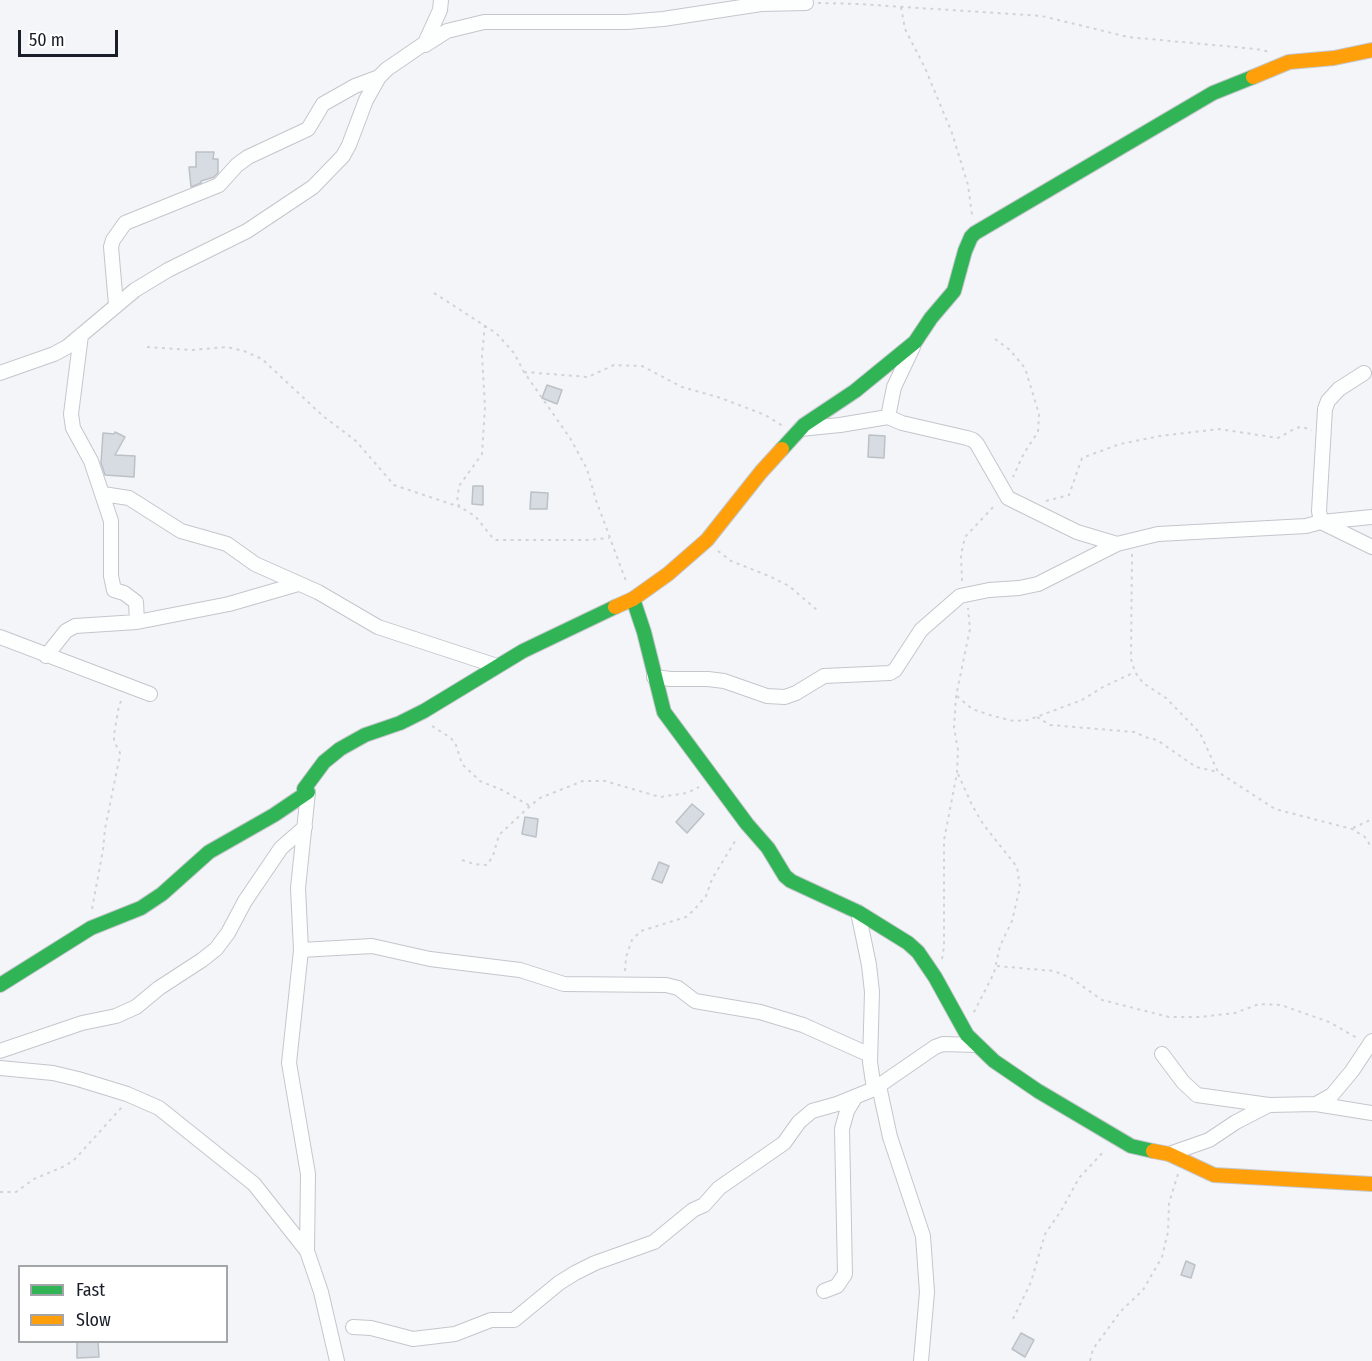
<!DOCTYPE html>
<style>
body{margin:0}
#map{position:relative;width:1372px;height:1361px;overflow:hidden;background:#f4f5f8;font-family:"Fira Sans Condensed",sans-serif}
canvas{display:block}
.legend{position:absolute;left:18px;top:1265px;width:210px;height:78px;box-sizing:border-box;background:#fff;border:2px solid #a3a5a9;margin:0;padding:8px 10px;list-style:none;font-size:18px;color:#1a1e29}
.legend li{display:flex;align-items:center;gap:12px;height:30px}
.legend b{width:30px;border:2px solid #a3a5a9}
.scale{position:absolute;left:18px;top:30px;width:100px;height:27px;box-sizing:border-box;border:3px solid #1a1e29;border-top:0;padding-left:8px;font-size:18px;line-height:21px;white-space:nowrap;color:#1a1e29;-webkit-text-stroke:4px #fff;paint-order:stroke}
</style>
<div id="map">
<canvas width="1372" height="1361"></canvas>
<ul class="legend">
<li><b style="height:8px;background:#30b455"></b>Fast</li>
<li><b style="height:8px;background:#ff9f0a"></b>Slow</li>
</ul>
<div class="scale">50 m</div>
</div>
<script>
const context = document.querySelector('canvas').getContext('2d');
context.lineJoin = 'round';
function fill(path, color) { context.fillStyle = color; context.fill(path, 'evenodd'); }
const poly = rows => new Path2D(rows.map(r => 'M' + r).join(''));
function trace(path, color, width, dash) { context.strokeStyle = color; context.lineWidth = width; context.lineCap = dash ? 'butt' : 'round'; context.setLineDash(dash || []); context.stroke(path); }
const building = poly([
 [196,152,214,152,213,159,218,159,218,173,214,177,201,181,201,183,191,187,189,167,196,167,196,152],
 [547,385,562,390,557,404,542,398,547,385],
 [115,432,125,437,115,455,135,456,134,477,105,475,101,463,103,433,114,434,115,432],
 [869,435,885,436,884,458,868,457,869,435],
 [473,486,483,486,483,505,472,504,473,486],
 [531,492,548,493,547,509,530,509,531,492],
 [692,804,704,814,687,833,676,822,692,804],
 [525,817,538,819,536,837,522,834,525,817],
 [659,862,669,866,662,883,652,879,659,862],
 [1186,1261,1195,1265,1191,1278,1181,1275,1186,1261],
 [1021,1333,1034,1340,1025,1357,1012,1349,1021,1333],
 [77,1342,98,1342,99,1357,77,1358,77,1342]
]);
fill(building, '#d7dce2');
trace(building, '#bbc1c6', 1.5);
const street = poly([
 [425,45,447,31,484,22,627,22,663,19,761,4,806,3],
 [116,305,111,247,113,240,125,223,219,185,237,165,248,157,308,129,323,104,355,86,379,77],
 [81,335,71,414,73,428,91,461,111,521,111,576,114,590,124,593,136,602,137,622],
 [0,373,54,354,67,347,135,290,168,270,247,231,313,187,343,156,349,145,366,100,379,77,387,69,425,43,440,10,441,0],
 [1364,373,1339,389,1328,401,1325,409,1319,511,1321,522,1372,547],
 [888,417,894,387,913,347],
 [800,429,840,425,888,417,902,423,967,438,973,440,977,444,1008,498,1077,532,1117,544],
 [103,494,129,498,181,531,227,544,255,564,318,592,378,627,497,666],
 [0,637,150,694],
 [46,656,66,631,75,626,137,622,229,604,298,584],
 [654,677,671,679,708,679,724,681,767,696,785,697,796,693,824,676,890,673,895,670,921,630,960,596,989,590,1019,588,1038,584,1117,544,1158,534,1306,526,1321,522,1372,517],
 [308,792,298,888,301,950,289,1063,308,1174,307,1251,321,1292,337,1361],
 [858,912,869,965,872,992,870,1062,874,1089],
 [301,950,372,946,430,959,520,970,564,984,666,985,678,988,695,1001,760,1012,803,1025,870,1055],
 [0,1051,82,1023,116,1016,136,1007,159,988,202,960,216,949,228,933,245,901,281,848,305,827],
 [1162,1054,1183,1082,1197,1095,1269,1105],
 [0,1068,53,1073,78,1079,127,1094,159,1108,254,1184,307,1251],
 [879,1086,890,1137,923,1236,927,1292,921,1361],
 [1316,1104,1332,1095,1352,1071,1372,1041],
 [1169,1154,1209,1140,1236,1122,1269,1105,1316,1104,1372,1113],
 [824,1291,837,1286,845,1274,842,1129,847,1111,856,1096],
 [353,1327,371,1328,413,1339,455,1334,491,1320,514,1320,559,1283,575,1273,595,1263,654,1242,693,1210,704,1205,719,1188,784,1143,799,1122,812,1111,837,1104,874,1089,935,1047,943,1044,975,1045]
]);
const fast = poly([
 [782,449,804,425,855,391,915,342,931,318,954,291,965,251,971,237,975,233,1213,93,1253,77],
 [633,599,644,632,664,712,747,824,768,848,785,876,791,881,858,912,908,943,918,952,935,977,967,1035,994,1061,1038,1091,1131,1146,1153,1151],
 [0,985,91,928,141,908,162,894,209,852,274,815,308,792,304,789,324,762,340,749,365,735,400,723,424,711,523,651,615,607]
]);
const slow = poly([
 [1253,77,1289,62,1334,58,1372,50],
 [615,607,633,599,668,574,707,540,761,472,782,449],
 [1153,1151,1169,1154,1214,1175,1372,1184]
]);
trace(street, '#c4c6cd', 16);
trace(fast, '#c4c6cd', 16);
trace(slow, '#c4c6cd', 16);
trace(poly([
 [818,3,859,4,1042,16,1128,37,1256,49,1271,52],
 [901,7,905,29,925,68,952,133,968,185,972,215],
 [434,293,496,333,514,353,524,372,570,438,587,469,596,500,627,584],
 [485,325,482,355,485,407,482,454,459,486,457,503,460,507,475,516,492,537,496,540,587,540,609,538],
 [995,339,1010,350,1025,368,1039,414,1038,432,1024,453,1013,477],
 [147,347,191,350,227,347,244,351,262,359,323,416,356,441,394,485,460,507],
 [524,372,588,377,614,365,642,366,682,387,721,398,765,415,783,426],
 [1046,501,1069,495,1082,458,1120,444,1160,436,1219,429,1278,438,1296,428,1302,427,1312,430],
 [718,551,731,561,769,576,789,586,817,610],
 [1132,554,1131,659,1135,672,1143,683,1166,698,1200,733,1218,772,1275,809,1352,829,1365,837,1372,848],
 [962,581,961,555,965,537,996,504],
 [957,696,972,709,993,716,1014,721,1028,720,1082,700,1103,687,1135,672],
 [1037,717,1050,725,1135,732,1145,737,1157,740,1196,767,1218,772],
 [432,726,451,738,456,745,462,764,480,781,502,790,530,806],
 [958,774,972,805,983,824,1017,867,1020,887,1012,921,1000,946,994,973,973,1014],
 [1353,828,1372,819],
 [462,860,474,864,487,865,493,856,499,835,530,806,540,798,583,781,605,781,660,797,687,793,699,787],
 [92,909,103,850,105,829,119,760,120,753,114,741,114,735,119,705,123,698],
 [942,959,944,947,944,840,957,773,958,750,954,728,956,696,970,629,968,608],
 [997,966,1054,971,1071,978,1102,1000,1169,1017,1199,1017,1235,1013,1259,1004,1281,1005,1329,1022,1359,1039],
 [625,971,626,957,632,940,641,931,686,917,694,910,706,896,712,879,737,838],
 [0,1192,16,1192,34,1179,65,1166,75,1159,122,1107],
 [1013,1319,1031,1282,1045,1234,1061,1211,1079,1178,1105,1150],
 [1090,1361,1093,1349,1121,1311,1143,1290,1162,1257,1168,1232,1169,1203,1178,1174]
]), '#d2d3d4', 2, [3, 4.5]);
trace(street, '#fdfefe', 14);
trace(fast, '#30b455', 14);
trace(slow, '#ff9f0a', 14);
</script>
